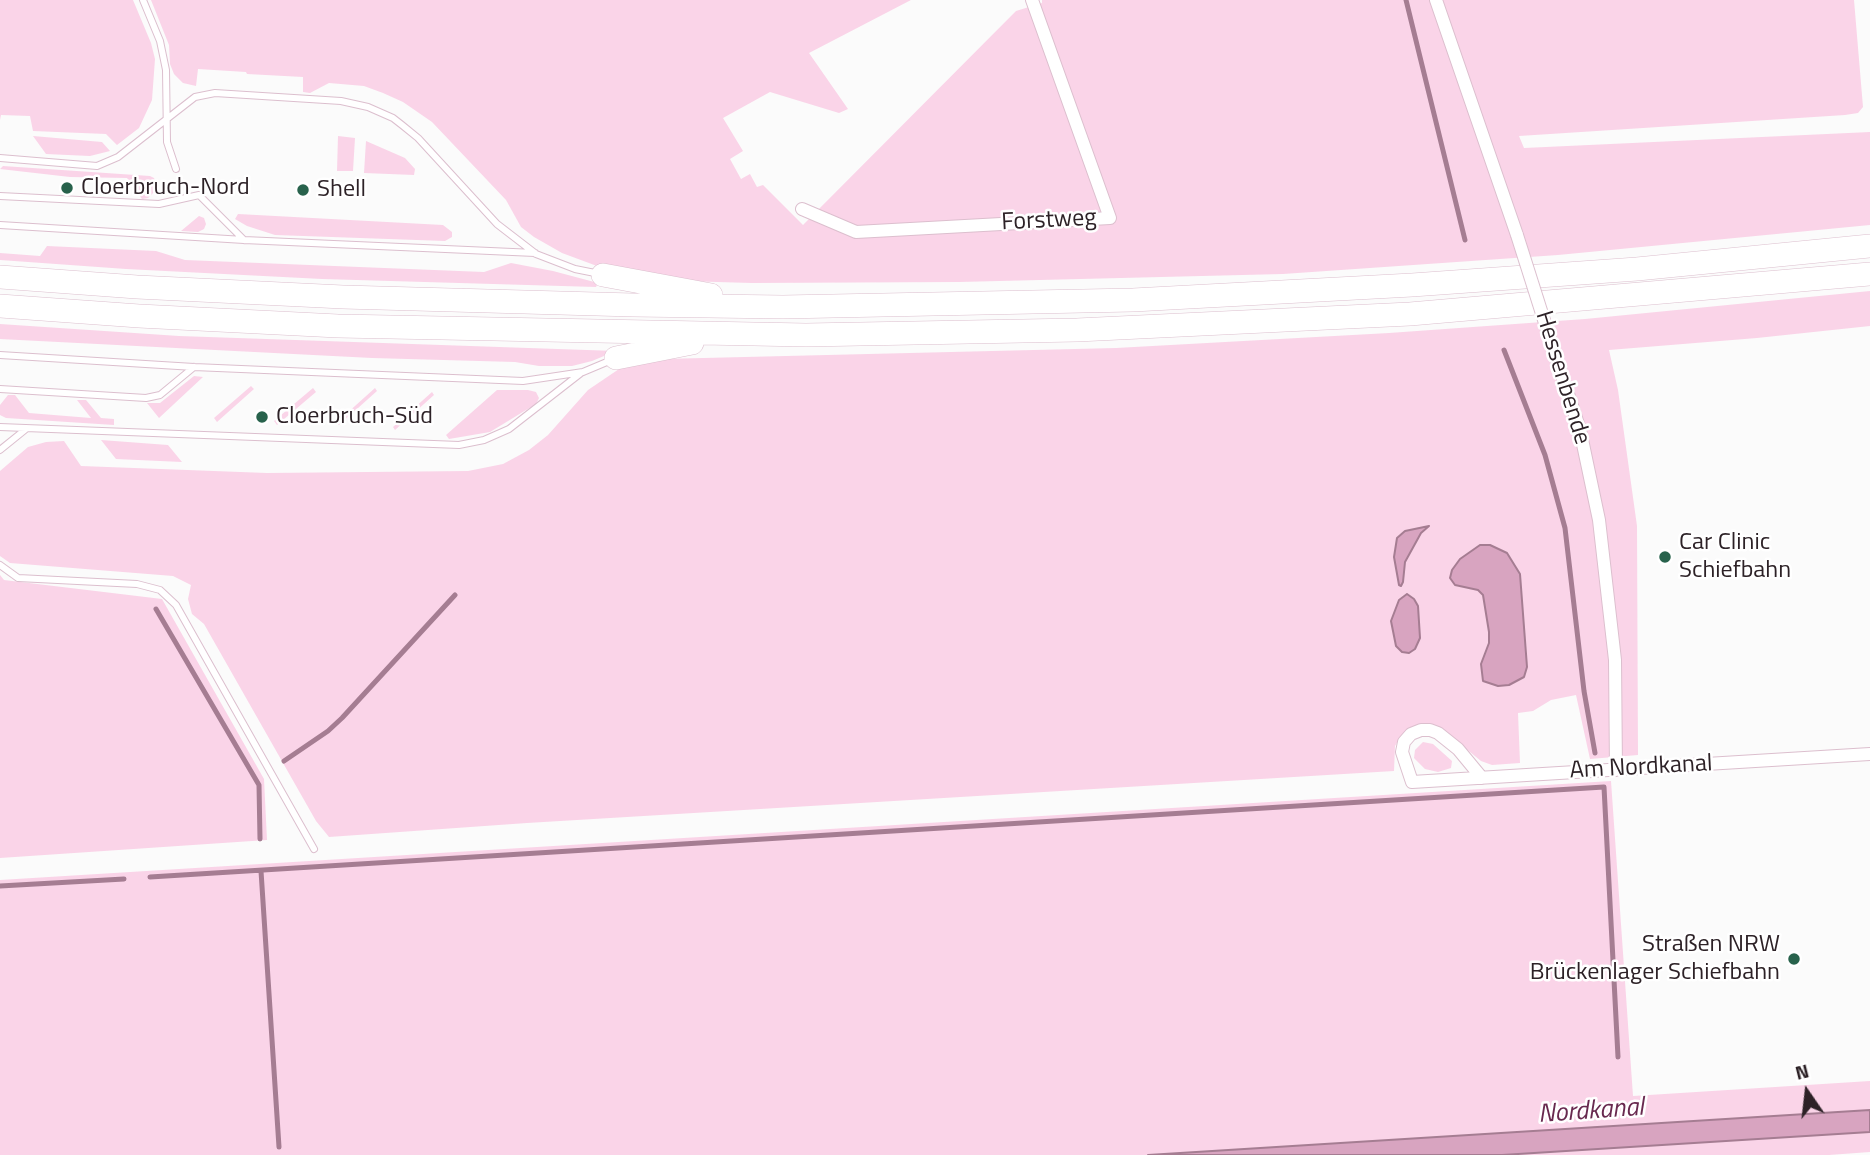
<!DOCTYPE html>
<meta charset="utf-8">
<style>
body{margin:0}
#map{position:relative;width:1870px;height:1155px;overflow:hidden;background:#fbfbfb;font-family:"Titillium Web",sans-serif}
canvas{display:block}
.north{position:absolute;left:1772px;top:1057px;width:70px;height:70px;-webkit-text-stroke:5px #fff;paint-order:stroke;rotate:346deg;font-size:19px;font-weight:700;line-height:28px;text-align:center;color:#2d2227}
.north::after{content:'';display:block;margin:auto;width:24px;height:32px;background:#2d2227;clip-path:polygon(50% 0,100% 100%,50% 72%,0 100%)}
</style>
<div id="map">
<canvas width="1870" height="1155"></canvas>
<div class="north">N</div>
</div>
<script>
const context = document.querySelector('canvas').getContext('2d');
context.lineJoin = 'round';
function fill(path, color) { context.fillStyle = color; context.fill(path, 'evenodd'); }
const poly = rows => new Path2D(rows.map(r => 'M' + r).join(''));
function trace(path, color, width, dash) { context.strokeStyle = color; context.lineWidth = width; context.lineCap = dash ? 'butt' : 'round'; context.setLineDash(dash || []); context.stroke(path); }
function drawText(font, color, halo, rows, align = 'center') {
  context.font = font + ' "Titillium Web",sans-serif'; context.lineWidth = 5; context.setLineDash([]); context.textBaseline = 'middle'; context.strokeStyle = halo; context.fillStyle = color; for (const [text, x, y, turn = 0] of rows) {
    context.save(); context.translate(x, y); context.rotate((+turn || 0) * Math.PI / 180); context.textAlign = isNaN(turn) ? turn : align; if (halo) context.strokeText(text, 0, 0); context.fillText(text, 0, 0); context.restore();
  }
}
fill(poly([
 [0,0,133,0,151,43,155,59,152,100,139,128,117,145,106,134,33,131,30,116,1,115,0,120],
 [151,0,911,0,809,53,848,109,839,113,770,92,723,118,743,151,730,159,741,179,750,174,757,187,763,185,803,225,1016,11,1042,3,1042,0,1854,0,1863,107,1858,113,1845,115,1519,136,1524,148,1870,132,1870,225,1558,255,1283,274,959,282,752,283,682,281,605,269,562,253,534,237,521,227,506,200,432,122,403,102,383,93,364,86,329,83,310,93,303,92,303,77,247,74,246,72,198,69,196,86,183,83,174,74,170,64,169,45],
 [33,136,102,142,110,151,90,156,46,154],
 [338,136,355,138,353,171,337,171],
 [366,141,405,158,415,169,414,175,364,173],
 [3,166,150,176,154,178,156,183,154,192,148,198,142,199,127,178,70,177,0,169],
 [238,214,443,225,452,232,452,237,445,241,275,235,247,226,235,219],
 [199,216,204,218,206,224,204,229,198,232,181,231],
 [47,246,156,251,185,260,484,272,511,263,553,271,598,283,596,287,322,279,126,269,0,260,0,253,40,256],
 [1870,291,1870,326,1757,338,1609,350,1618,390,1637,526,1638,755,1590,759,1576,695,1551,700,1533,711,1518,713,1520,763,1492,765,1481,761,1443,730,1409,729,1401,736,1395,746,1394,771,527,823,329,837,316,821,204,624,192,614,188,599,191,585,173,576,10,563,0,556,0,471,28,447,46,442,64,441,81,466,267,473,468,471,503,464,529,450,548,435,588,390,619,369,662,359,1116,348,1389,333,1585,319],
 [1520,574,1481,664,1489,643,1489,632,1483,595,1479,590,1455,585,1450,578],
 [0,324,179,336,616,351,592,361,572,366,539,366,515,362,372,358,19,340,0,339],
 [194,376,203,377,159,418,147,403,160,403],
 [251,386,254,389,217,422,214,418],
 [313,388,316,392,277,425,274,421],
 [375,388,377,391,339,425,336,423],
 [497,390,528,390,536,392,539,398,536,404,490,432,449,439,446,435],
 [432,392,434,395,395,430,393,427],
 [8,395,15,395,29,413,91,418,77,400,86,400,101,418,114,419,114,425,6,418,0,415,0,405],
 [101,440,168,445,182,462,116,459],
 [0,575,4,580,162,599,264,779,267,840,0,858],
 [1423,742,1433,744,1452,761,1451,768,1438,772,1425,769,1414,758,1415,750],
 [1611,781,1633,1096,1870,1081,1870,1110,1148,1155,0,1155,0,880],
 [1870,1132,1870,1152,1829,1155,1502,1155]
]), '#fad4e8');
const water = poly([
 [1429,526,1421,533,1405,562,1403,582,1401,586,1399,585,1394,557,1397,538,1405,531,1429,526],
 [1480,545,1490,545,1507,553,1520,574,1527,667,1524,677,1509,685,1498,686,1483,681,1481,664,1489,643,1489,632,1483,595,1478,590,1455,585,1450,578,1452,570,1460,559,1480,545],
 [1407,594,1414,599,1418,606,1420,638,1415,649,1409,653,1402,652,1396,646,1391,621,1399,600,1407,594],
 [1870,1110,1870,1132,1502,1155,1148,1155,1870,1110]
]);
fill(water, '#d8a4c0');
trace(water, '#a57d92', 2);
trace(poly([
 [1406,0,1465,240],
 [1504,350,1545,455,1565,528,1584,691,1595,753],
 [156,609,259,785,260,839],
 [284,761,328,731,342,718,455,595],
 [261,871,279,1147],
 [150,877,1604,787,1618,1057],
 [0,886,124,879]
]), '#a57d92', 5);
const lane = poly([
 [143,0,160,41,166,70,167,142,176,169],
 [0,158,97,166,118,157,195,97,215,93,341,101,368,107,393,118,402,125,418,138,497,224,536,254,575,269,600,274],
 [0,196,159,204,199,195,244,240],
 [0,225,244,240,535,253],
 [0,355,194,367,523,381,583,372,614,359],
 [0,389,146,398,160,395,194,367],
 [0,427,459,445,484,440,509,429,581,373],
 [0,450,26,429],
 [0,565,18,578,137,584,160,590,176,605,314,849]
]);
const street = poly([
 [1436,0,1517,235],
 [802,209,856,232,1110,218,1032,0],
 [1550,339,1580,430,1599,520,1615,660,1616,770],
 [1482,778,1458,749,1438,733,1430,730,1421,730,1411,734,1404,742,1402,752,1412,782,1870,754]
]);
const highway = poly([
 [603,275,711,295],
 [0,277,137,287,343,297,633,305,783,307,1133,300,1412,285,1637,269,1870,246],
 [0,306,139,316,338,326,806,335,1077,330,1410,314,1870,274],
 [616,358,692,343]
]);
trace(lane, '#dcbfce', 8);
trace(street, '#dcbfce', 14);
trace(highway, '#dcbfce', 24);
trace(lane, '#fff', 6);
trace(street, '#fff', 12);
trace(highway, '#fff', 23);
const streetBridge = poly([
 [1517,235,1550,339]
]);
trace(streetBridge, '#dcbfce', 14, []);
trace(streetBridge, '#fff', 12);
for (const [x, y, r, color] of [
 [67,188,7,"#28624c"],
 [303,190,7,"#28624c"],
 [262,417,7,"#28624c"],
 [1665,557,7,"#28624c"],
 [1794,959,7,"#28624c"]
]) { const dot = new Path2D(); dot.arc(x, y, r, 0, 2 * Math.PI); context.fillStyle = color; context.fill(dot); trace(dot, '#fff', 2.5); }
drawText('24px', '#2d2227', '#fff', [
 ["Cloerbruch-Nord",81,188],
 ["Shell",317,190],
 ["Cloerbruch-Süd",276,417],
 ["Car Clinic",1679,543],
 ["Schiefbahn",1679,571],
 ["Straßen NRW",1780,945,"right"],
 ["Brückenlager Schiefbahn",1780,973,"right"]
], 'left');
drawText('24px', '#2d2227', '#fff', [
 ["Forstweg",1049,221,-3],
 ["Hessenbende",1562,378,73],
 ["Am Nordkanal",1641,768,-3]
]);
drawText('italic 26px', '#68294f', '#fff', [
 ["Nordkanal",1591,1112,-4]
]);
</script>
